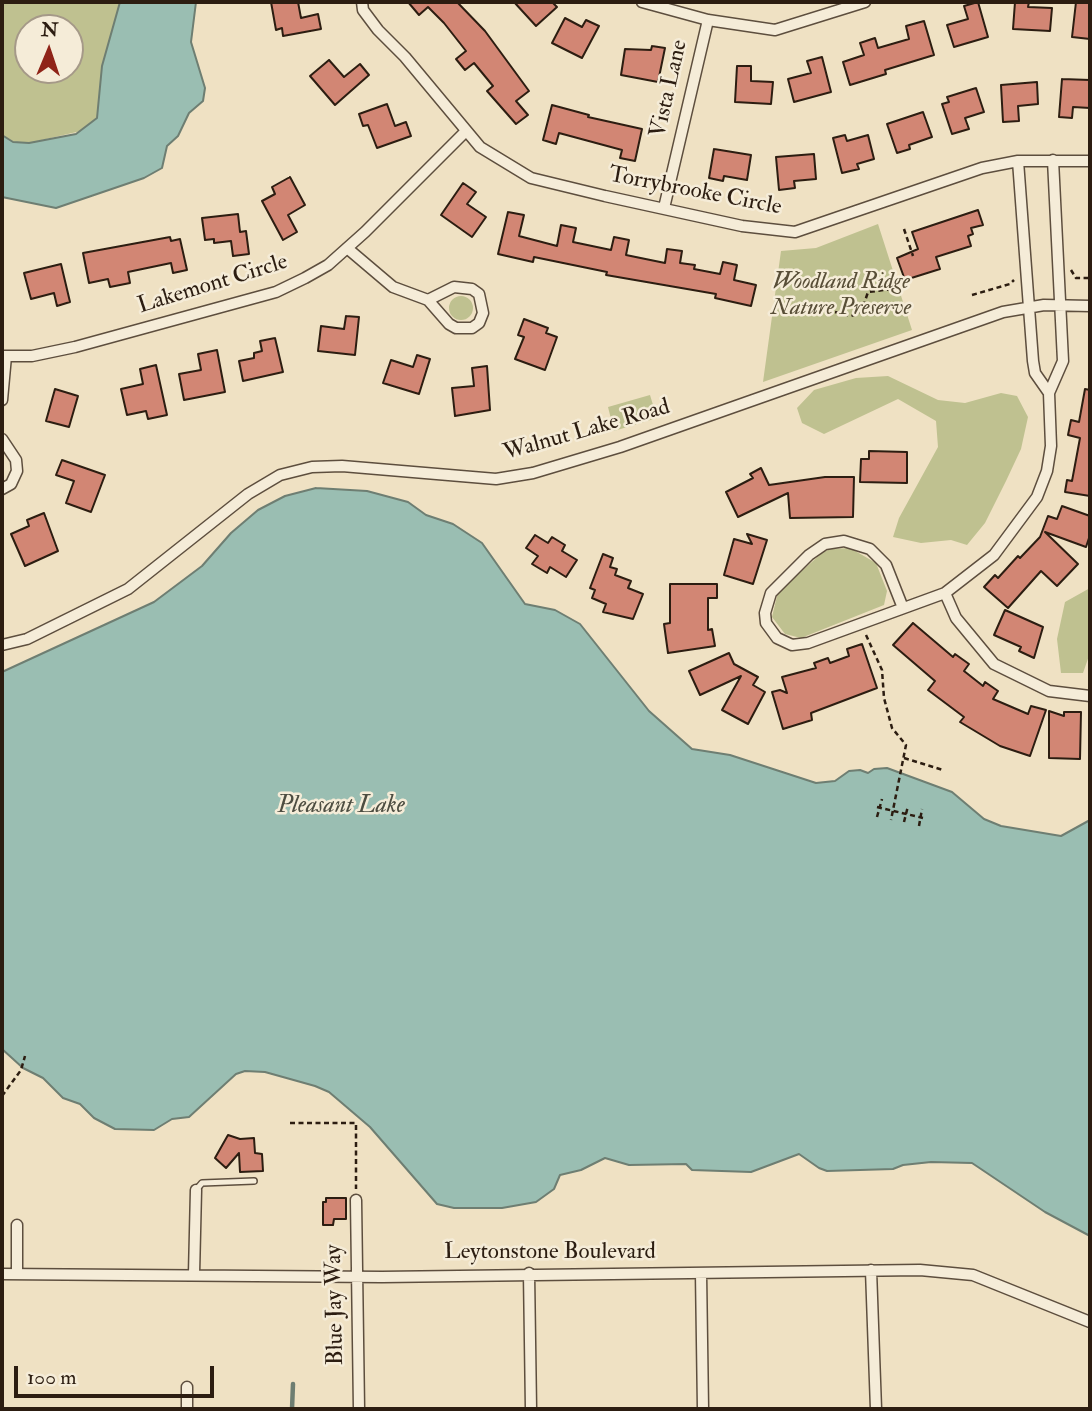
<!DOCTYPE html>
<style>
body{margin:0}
#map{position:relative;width:1092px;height:1411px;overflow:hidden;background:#efe1c3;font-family:"IM FELL Double Pica",serif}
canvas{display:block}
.frame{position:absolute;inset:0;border:4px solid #2c1d11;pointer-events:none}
.north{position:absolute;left:14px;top:14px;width:70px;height:70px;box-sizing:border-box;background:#f5ecd8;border:2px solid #a59988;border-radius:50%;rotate:2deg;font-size:19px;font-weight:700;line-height:28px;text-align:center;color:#2c1d11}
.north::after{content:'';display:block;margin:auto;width:24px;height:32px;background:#8f2418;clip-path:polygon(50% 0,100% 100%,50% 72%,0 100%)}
.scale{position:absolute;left:14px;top:1366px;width:200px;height:32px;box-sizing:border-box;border:4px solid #2c1d11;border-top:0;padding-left:9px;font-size:21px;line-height:24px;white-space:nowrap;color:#2c1d11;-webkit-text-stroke:5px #f5ecd8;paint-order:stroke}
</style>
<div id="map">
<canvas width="1092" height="1411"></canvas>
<div class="frame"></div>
<div class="north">N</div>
<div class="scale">100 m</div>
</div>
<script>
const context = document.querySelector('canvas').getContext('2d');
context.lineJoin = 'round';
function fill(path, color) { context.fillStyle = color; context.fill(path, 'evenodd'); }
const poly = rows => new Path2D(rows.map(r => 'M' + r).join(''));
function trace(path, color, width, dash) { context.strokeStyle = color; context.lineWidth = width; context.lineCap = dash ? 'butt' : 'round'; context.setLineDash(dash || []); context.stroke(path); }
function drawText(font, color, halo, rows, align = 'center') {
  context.font = font + ' "IM FELL Double Pica",serif'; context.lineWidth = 5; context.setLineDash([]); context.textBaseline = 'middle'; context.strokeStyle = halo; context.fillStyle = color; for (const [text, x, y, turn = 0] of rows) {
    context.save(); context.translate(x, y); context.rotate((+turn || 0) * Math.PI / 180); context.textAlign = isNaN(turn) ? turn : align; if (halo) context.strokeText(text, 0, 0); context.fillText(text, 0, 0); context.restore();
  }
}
fill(poly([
 [2,2,120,2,102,66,97,118,85,130,29,143,13,142,2,135],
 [28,28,70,28,70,70,28,70],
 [878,224,912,330,763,382,781,251,816,248],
 '449 308a12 12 0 1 1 24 0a12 12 0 1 1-24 0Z',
 [888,376,938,400,965,403,1001,393,1017,396,1028,417,1021,449,1006,481,985,523,967,545,951,540,921,543,893,537,899,518,938,447,936,421,898,399,824,434,802,423,797,408,814,390,856,378],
 [650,395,657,418,614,431,608,407],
 [850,548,876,563,887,591,884,605,801,638,785,634,772,617,778,592,822,553,830,549],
 [1090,588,1090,653,1083,673,1061,673,1057,639,1065,602]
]), '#bfc190');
const water = poly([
 [120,2,196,2,191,42,205,88,203,101,189,113,178,136,167,146,162,168,144,178,56,208,2,197,2,135,13,142,29,143,76,134,97,118,102,66,120,2],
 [316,488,367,491,408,502,426,515,453,524,482,543,525,604,555,610,580,624,649,711,692,749,730,755,816,783,835,781,849,771,860,770,868,773,874,769,887,768,952,792,984,819,1001,826,1061,836,1090,820,1090,1236,1045,1212,972,1163,931,1162,903,1165,893,1169,827,1171,819,1168,799,1154,751,1172,692,1170,686,1164,629,1165,605,1158,581,1170,560,1175,554,1189,536,1202,502,1208,454,1208,437,1204,370,1127,329,1092,315,1086,265,1072,245,1071,236,1074,189,1117,172,1119,154,1130,115,1129,94,1118,80,1104,63,1098,43,1078,23,1068,2,1049,2,672,154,602,202,566,231,533,258,510,285,496,316,488]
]);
fill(water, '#9abeb2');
trace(water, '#6e7e72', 2);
trace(poly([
 [292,1409,293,1384]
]), '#6e7e72', 4.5);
const building = poly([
 [271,2,298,2,301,18,318,14,321,29,283,36,282,28,276,30,271,2],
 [408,2,457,2,485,31,529,91,516,101,528,115,516,124,487,91,493,86,474,63,465,70,456,59,466,51,444,23,428,7,419,15,408,2],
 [514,2,552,2,557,7,536,26,514,2],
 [978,2,988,37,954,47,947,25,968,19,964,6,978,2],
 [1015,2,1029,2,1028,7,1052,8,1050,31,1013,29,1015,2],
 [1076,2,1090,2,1090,39,1072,37,1076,2],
 [565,18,582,27,586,20,599,26,582,58,552,43,565,18],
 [924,21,934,55,885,70,886,74,850,85,843,62,864,55,860,43,875,38,878,48,909,39,906,26,924,21],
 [652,46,665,48,658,82,621,75,625,49,651,50,652,46],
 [822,57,831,92,794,102,788,79,811,73,807,61,822,57],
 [329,60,344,77,360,64,369,75,335,105,310,76,329,60],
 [737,66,751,66,751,81,773,82,771,104,735,102,737,66],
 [1062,79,1090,80,1090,108,1073,107,1072,118,1059,117,1062,79],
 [1037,82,1038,104,1018,106,1019,121,1003,122,1001,85,1037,82],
 [976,88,984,112,965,118,969,129,952,134,942,104,949,102,947,97,976,88],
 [387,104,395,126,406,122,411,136,377,148,368,125,363,126,359,114,387,104],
 [552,105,589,115,588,117,642,129,635,161,620,158,622,150,559,133,556,144,543,140,552,105],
 [923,112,932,137,909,145,910,149,897,153,887,124,923,112],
 [845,135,847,141,868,135,874,159,857,164,859,169,842,173,833,138,845,135],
 [714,149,751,155,747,180,724,176,723,181,709,178,714,149],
 [814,154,816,179,794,181,795,188,779,190,776,157,814,154],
 [290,177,305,205,288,215,297,232,283,240,262,201,275,194,272,187,290,177],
 [463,183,476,192,467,204,486,217,472,237,441,215,463,183],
 [978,210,983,225,971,228,973,234,968,236,971,246,936,257,940,269,905,280,897,258,918,249,912,232,978,210],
 [508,212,524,215,519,236,557,246,561,225,576,228,573,242,611,250,614,237,629,240,626,255,665,263,667,249,682,251,680,263,695,265,694,269,720,274,723,262,737,265,734,280,756,285,751,306,715,298,716,294,606,275,607,272,534,257,533,262,498,254,508,212],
 [238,214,240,232,246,231,249,254,233,256,231,241,214,243,214,239,205,240,202,218,238,214],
 [170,237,171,241,180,239,187,270,173,273,171,263,128,272,130,283,110,287,108,279,89,283,83,253,170,237],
 [61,264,70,302,57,306,54,293,31,299,24,273,61,264],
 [346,316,359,317,355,355,318,351,321,326,344,329,346,316],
 [524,319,548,328,546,333,557,337,545,370,515,359,524,337,518,335,524,319],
 [275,338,283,372,243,381,239,361,254,358,254,353,262,351,260,341,275,338],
 [217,350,225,392,184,400,179,374,201,370,198,354,217,350],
 [417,355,430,359,419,394,383,383,391,360,413,367,417,355],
 [156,365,167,415,148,419,146,411,127,415,121,389,143,384,140,369,156,365],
 [487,366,490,410,455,416,452,388,474,386,472,368,487,366],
 [55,389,78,396,69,427,46,421,55,389],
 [1085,389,1090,390,1090,496,1065,492,1067,480,1072,481,1080,438,1068,435,1071,420,1079,422,1085,389],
 [869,451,907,452,907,483,860,482,861,459,869,459,869,451],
 [62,460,105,475,91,512,66,503,74,481,56,475,62,460],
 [761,468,769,485,825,477,854,477,853,517,790,518,788,493,738,517,726,492,753,478,750,474,761,468],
 [1062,506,1090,516,1090,535,1086,547,1045,532,1078,564,1057,586,1041,571,1008,608,984,587,995,575,998,578,1018,556,1020,558,1040,537,1048,516,1057,519,1062,506],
 [44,513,58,551,25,566,11,534,29,526,27,520,44,513],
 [747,534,767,540,753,584,724,575,734,539,752,544,747,534],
 [535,535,548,543,552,537,565,545,562,551,577,560,566,577,550,567,547,573,532,564,538,556,526,548,535,535],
 [603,554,613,558,610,567,617,569,615,575,631,581,628,588,643,594,633,619,603,612,606,604,592,598,595,590,590,588,603,554],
 [670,584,717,584,717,598,708,598,708,630,712,629,715,646,668,653,664,624,670,623,670,584],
 [1005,610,1043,627,1034,658,1019,651,1021,647,994,635,1005,610],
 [913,623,953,657,955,654,969,664,964,671,983,686,985,682,998,691,993,699,1028,714,1031,706,1046,710,1030,756,1000,746,960,722,964,717,928,690,935,681,893,645,913,623],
 [862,644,877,688,811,713,812,720,783,729,772,692,780,690,787,693,782,677,816,668,814,663,828,658,830,663,849,656,847,649,862,644],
 [729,653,734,664,758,677,753,685,765,692,748,724,722,710,741,676,700,695,689,671,729,653],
 [1049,711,1064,716,1064,712,1081,712,1080,759,1049,758,1049,711],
 [228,1135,240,1139,254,1138,255,1153,262,1154,263,1171,240,1172,239,1153,226,1168,215,1158,228,1135],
 [326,1198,346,1198,346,1219,334,1219,333,1225,323,1225,323,1202,326,1202,326,1198]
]);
fill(building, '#d28674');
trace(building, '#2c1d11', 2);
const lane = poly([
 [196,1190,202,1183,254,1181]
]);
const street = poly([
 [362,2,363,10,378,30,405,57,480,147,531,178,605,196,742,226,795,232,982,168,1018,161,1090,161],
 [642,2,708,20,775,30,865,2],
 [1018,161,1033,361,1035,373,1049,393],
 [664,208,708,20],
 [347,248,393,287,428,300,449,324,456,328,472,328,479,323,483,313,479,294,472,289,454,287,428,300],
 [2,356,32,356,75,347,276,292,305,278,328,265,365,232,466,131],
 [2,400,6,356],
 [2,439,16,460,17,471,11,484,2,489],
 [945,593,956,618,994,664,1049,691,1090,696],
 [903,608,886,565,870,549,844,541,825,544,809,555,771,593,765,613,766,623,777,638,792,645,808,643,945,593,994,555,1037,497,1047,471,1051,446,1049,393,1063,361,1053,160],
 [2,645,27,639,128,589,248,494,280,475,312,467,342,466,496,479,533,473,620,447,1003,312,1044,305,1090,306],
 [356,1200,359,1409],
 [17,1225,17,1274],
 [871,1270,876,1409],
 [529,1273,531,1409],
 [701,1273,703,1409],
 [2,1274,382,1277,920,1270,973,1275,1090,1322],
 [194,1274,196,1190],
 [187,1387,187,1409]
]);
trace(lane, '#5d4e3e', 8);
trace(street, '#5d4e3e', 13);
trace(poly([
 [904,229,913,256],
 [1071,270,1076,278,1090,278],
 [972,295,1010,284,1014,280],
 [835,312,851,316,861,313,868,292,900,288],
 [866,635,882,670,884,698,892,728,906,745,891,820],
 [904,758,943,770],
 [877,807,923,818],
 [877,817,882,799],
 [904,822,908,806],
 [919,826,922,809],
 [2,1096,21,1070,25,1056],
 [290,1123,356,1123,356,1189]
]), '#2c1d11', 2.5, [5, 3.5]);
trace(lane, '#f5ecd8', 5);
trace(street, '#f5ecd8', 10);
drawText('23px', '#2c1d11', '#f5ecd8', [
 ["Vista Lane",670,89,-77],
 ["Torrybrooke Circle",695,192,11],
 ["Lakemont Circle",213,285,-17],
 ["Walnut Lake Road",587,431,-16],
 ["Leytonstone Boulevard",550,1253],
 ["Blue Jay Way",336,1305,-91]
]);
drawText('italic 23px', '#584e37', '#f5ecd8', [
 ["Woodland Ridge",841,283],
 ["Nature Preserve",841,309]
]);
drawText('italic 24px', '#4d4d41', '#f5ecd8', [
 ["Pleasant Lake",341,807]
]);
</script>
